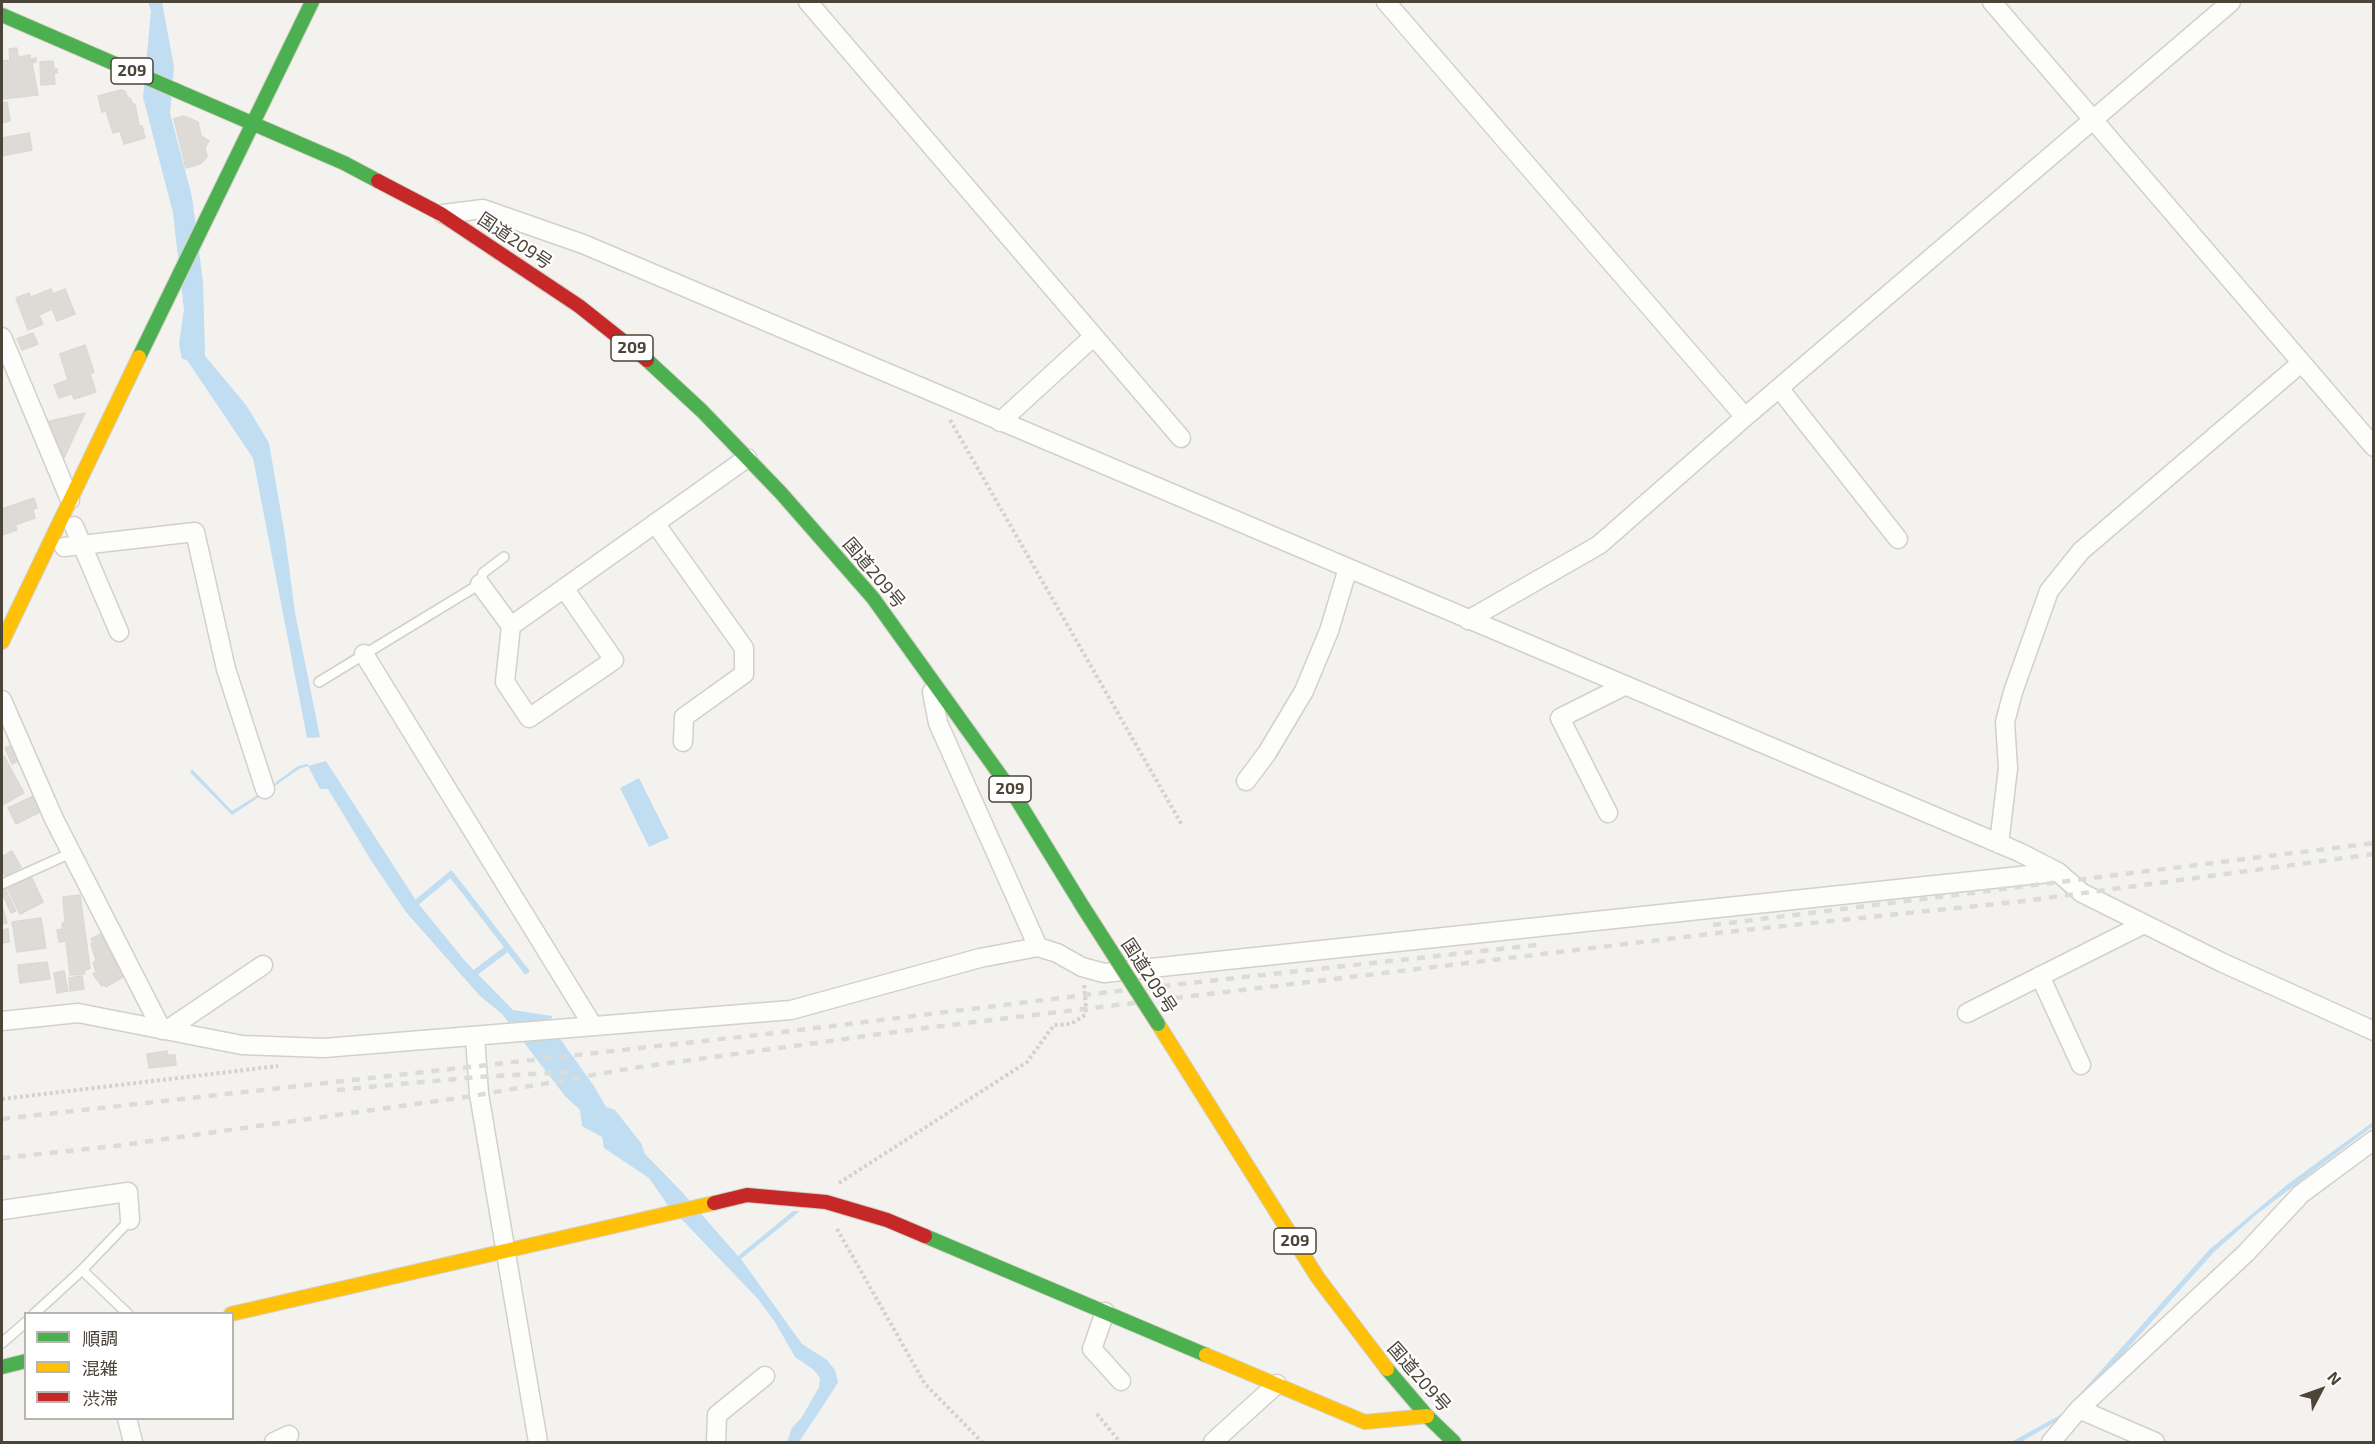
<!DOCTYPE html>
<meta charset="utf-8">
<style>
body{margin:0}
#map{position:relative;width:2375px;height:1444px;overflow:hidden;background:#f4f2ee;font-family:"Exo 2","Noto Sans JP",sans-serif}
canvas{display:block}
.frame{position:absolute;inset:0;border:3px solid #4b4439;pointer-events:none}
.legend{position:absolute;left:24px;top:1312px;width:210px;height:108px;box-sizing:border-box;background:#fff;border:2px solid #b7b4b0;margin:0;padding:8px 10px;list-style:none;font-size:18px;color:#4b4439}
.legend li{display:flex;align-items:center;gap:12px;height:30px}
.legend b{width:30px;border:2px solid #b7b4b0}
.north{position:absolute;left:2291px;top:1360px;width:60px;height:60px;-webkit-text-stroke:4px #fff;paint-order:stroke;rotate:49deg;font-size:16px;font-weight:700;line-height:24px;text-align:center;color:#4b4439}
.north::after{content:'';display:block;margin:auto;width:21px;height:27px;background:#4b4439;clip-path:polygon(50% 0,100% 100%,50% 72%,0 100%)}
</style>
<div id="map">
<canvas width="2375" height="1444"></canvas>
<div class="frame"></div>
<ul class="legend">
<li><b style="height:8px;background:#4caf50"></b>順調</li>
<li><b style="height:8px;background:#ffc107"></b>混雑</li>
<li><b style="height:8px;background:#c62828"></b>渋滞</li>
</ul>
<div class="north">N</div>
</div>
<script>
const context = document.querySelector('canvas').getContext('2d');
context.lineJoin = 'round';
function fill(path, color) { context.fillStyle = color; context.fill(path, 'evenodd'); }
const poly = rows => new Path2D(rows.map(r => 'M' + r).join(''));
function trace(path, color, width, dash) { context.strokeStyle = color; context.lineWidth = width; context.lineCap = dash ? 'butt' : 'round'; context.setLineDash(dash || []); context.stroke(path); }
function drawText(font, color, halo, rows, align = 'center') {
  context.font = font + ' "Exo 2","Noto Sans JP",sans-serif'; context.lineWidth = 4.5; context.setLineDash([]); context.textBaseline = 'middle'; context.strokeStyle = halo; context.fillStyle = color; for (const [text, x, y, turn = 0] of rows) {
    context.save(); context.translate(x, y); context.rotate((+turn || 0) * Math.PI / 180); context.textAlign = isNaN(turn) ? turn : align; if (halo) context.strokeText(text, 0, 0); context.fillText(text, 0, 0); context.restore();
  }
}
fill(poly([
 [148,2,162,2,174,67,170,113,192,197,203,282,205,356,246,405,269,443,285,536,295,613,320,737,307,738,253,458,187,360,182,359,179,344,184,310,173,213,143,97,151,11],
 [326,761,417,902,465,961,513,1010,552,1016,550,1025,594,1086,606,1107,615,1110,641,1143,645,1154,682,1192,738,1256,793,1211,800,1211,741,1259,802,1344,827,1360,835,1370,838,1382,834,1389,799,1442,787,1442,792,1428,802,1417,819,1387,820,1378,814,1370,795,1357,775,1322,758,1299,667,1204,649,1178,604,1148,602,1137,582,1126,580,1110,565,1096,502,1014,480,996,406,912,372,862,328,789,320,789,308,766,299,769,272,788,271,786,298,766,308,764,308,766],
 [192,769,232,811,261,793,262,795,232,815,190,772],
 [639,778,669,838,649,847,620,788],
 [2373,1122,2373,1126,2257,1214,2214,1252,2069,1414,2021,1442,2011,1442,2062,1414,2209,1250,2288,1184]
]), '#c0ddf1');
trace(poly([
 [417,902,451,874,526,971],
 [476,972,508,948]
]), '#c0ddf1', 6);
const building = poly([
 [17,48,18,57,30,55,30,59,36,58,36,62,32,63,38,95,2,99,2,61,10,60,9,49,17,48],
 [53,61,54,69,57,69,57,73,54,73,55,84,41,85,40,62,53,61],
 [121,90,125,91,128,98,130,98,133,105,135,104,139,126,142,126,145,138,124,144,120,131,113,133,106,111,102,112,98,96,121,90],
 [7,102,10,121,2,123,2,103,7,102],
 [184,116,198,122,201,136,209,141,205,147,207,157,200,164,186,168,174,119,184,116],
 [29,133,32,150,2,156,2,138,29,133],
 [51,289,53,294,65,289,75,314,57,321,52,309,39,315,43,324,28,330,16,298,29,293,31,297,51,289],
 [33,333,38,344,22,350,17,339,33,333],
 [85,345,94,372,90,374,96,392,74,399,72,394,59,398,54,385,68,380,60,354,85,345],
 [85,413,63,460,46,422,85,413],
 [34,498,37,508,33,509,35,518,15,525,17,530,2,535,2,509,34,498],
 [12,745,20,760,12,764,5,748,12,745],
 [4,756,24,793,2,805,2,758,4,756],
 [36,795,44,810,16,824,8,808,36,795],
 [12,851,21,867,5,876,2,870,2,857,12,851],
 [31,876,43,902,20,914,7,887,31,876],
 [5,888,16,911,11,913,2,893,2,890,5,888],
 [80,895,90,968,84,971,85,974,70,975,66,941,59,942,57,930,63,929,62,923,65,923,63,897,80,895],
 [2,906,7,923,2,924,2,906],
 [41,918,46,948,17,952,12,922,41,918],
 [8,929,9,942,2,943,2,930,8,929],
 [104,932,126,975,106,987,104,984,102,986,93,974,96,972,93,963,96,960,91,944,93,943,91,939,104,932],
 [47,962,50,979,20,983,18,965,47,962],
 [64,971,68,991,57,993,54,973,64,971],
 [82,976,84,989,70,991,69,978,82,976],
 [167,1051,167,1055,175,1055,176,1065,149,1068,147,1054,167,1051]
]);
fill(building, '#dedbd6');
trace(building, '#dcd9d4', 1.5);
const lane = poly([
 [319,682,480,584,483,573,504,557],
 [2,884,71,853],
 [82,1270,128,1314],
 [34,1314,82,1270,130,1220],
 [2,1343,26,1322]
]);
const street = poly([
 [808,2,1181,438],
 [1386,2,1745,417],
 [1992,2,2374,447],
 [443,214,483,209,583,244,2019,852,2058,872,2082,893,2223,963,2374,1031],
 [2,337,70,500],
 [1779,388,1898,539],
 [1000,422,1094,336],
 [655,523,744,648,744,674,684,717,683,742],
 [74,526,119,632],
 [64,547,195,532,226,669,265,789],
 [480,584,511,626,747,458],
 [1468,620,1599,545,1745,417,2231,2],
 [511,626,505,682,529,718,614,660,564,588],
 [364,654,593,1026],
 [932,692,938,723,1038,947],
 [2,700,54,819,162,1030],
 [1246,781,1267,753,1304,691,1329,631,1348,568],
 [1608,813,1560,718,1624,686],
 [1999,844,2008,768,2005,722,2013,692,2049,591,2081,551,2301,363],
 [2040,976,2081,1065],
 [1967,1013,2144,924],
 [2,1021,78,1013,242,1045,324,1048,791,1010,980,958,1038,947,1057,953,1082,967,1104,973,2058,872],
 [167,1030,263,965],
 [475,1037,479,1094,538,1442],
 [2,1210,128,1192,130,1220],
 [1105,1312,1092,1349,1121,1381],
 [2079,1409,2155,1442],
 [127,1418,133,1442],
 [274,1442,289,1435],
 [716,1442,717,1415,765,1376],
 [1213,1442,1277,1384],
 [2051,1442,2079,1409,2246,1253,2301,1194,2374,1140]
]);
const fast = poly([
 [2,15,344,163,378,181],
 [139,357,312,2],
 [647,360,702,411,781,493,873,598,1013,793,1083,907],
 [925,1236,1206,1355],
 [2,1367,26,1361],
 [1387,1369,1427,1416,1454,1442]
]);
const slow = poly([
 [2,642,139,357],
 [1158,1024,1318,1278,1387,1369],
 [231,1314,714,1203],
 [1206,1355,1365,1422,1427,1416]
]);
const jam = poly([
 [378,181,441,214,579,306,647,360],
 [714,1203,747,1195,826,1202,887,1220,925,1236]
]);
trace(lane, '#d2d0cb', 12);
trace(street, '#d2d0cb', 21);
trace(fast, '#d3cfc5', 16);
trace(slow, '#d3cfc5', 16);
trace(jam, '#d3cfc5', 16);
trace(poly([
 [950,420,1182,825],
 [2,1099,278,1066],
 [839,1183,1027,1062,1054,1025,1071,1024,1085,1015,1086,1008,1084,984],
 [837,1229,925,1384,982,1442],
 [1097,1414,1120,1442]
]), '#d3d2cc', 4, [3, 3]);
trace(lane, '#fdfdfc', 9);
trace(street, '#fdfdfc', 18);
trace(fast, '#4caf50', 14);
trace(slow, '#ffc107', 14);
trace(jam, '#c62828', 14);
trace(poly([
 [1713,925,2374,843],
 [337,1090,477,1077,570,1072],
 [2,1119,775,1033,1126,990,1537,945],
 [2,1158,115,1146,473,1096,633,1068,925,1028,1726,932,2024,901,2374,854]
]), '#dbdbda', 4.5, [8, 8]);
const fastBridge = poly([
 [1083,907,1158,1024]
]);
trace(fastBridge, '#ccbfa9', 16, []);
trace(fastBridge, '#4caf50', 14);
for (const [x, y, w] of [
 [132,71,42],
 [632,348,42],
 [1010,789,42],
 [1295,1241,42]
]) { const box = new Path2D(); box.roundRect(x - w / 2, y - 13, w, 26, 4.5); context.fillStyle = '#fff'; context.fill(box); trace(box, '#4b4439', 1.5); }
drawText('bold 16px', '#4b4439', null, [
 ["209",132,71],
 ["209",632,348],
 ["209",1010,789],
 ["209",1295,1241]
]);
drawText('18px', '#4b4439', '#fff', [
 ["国道209号",515,241,34],
 ["国道209号",874,573,50],
 ["国道209号",1149,976,57],
 ["国道209号",1419,1377,49]
]);
</script>
